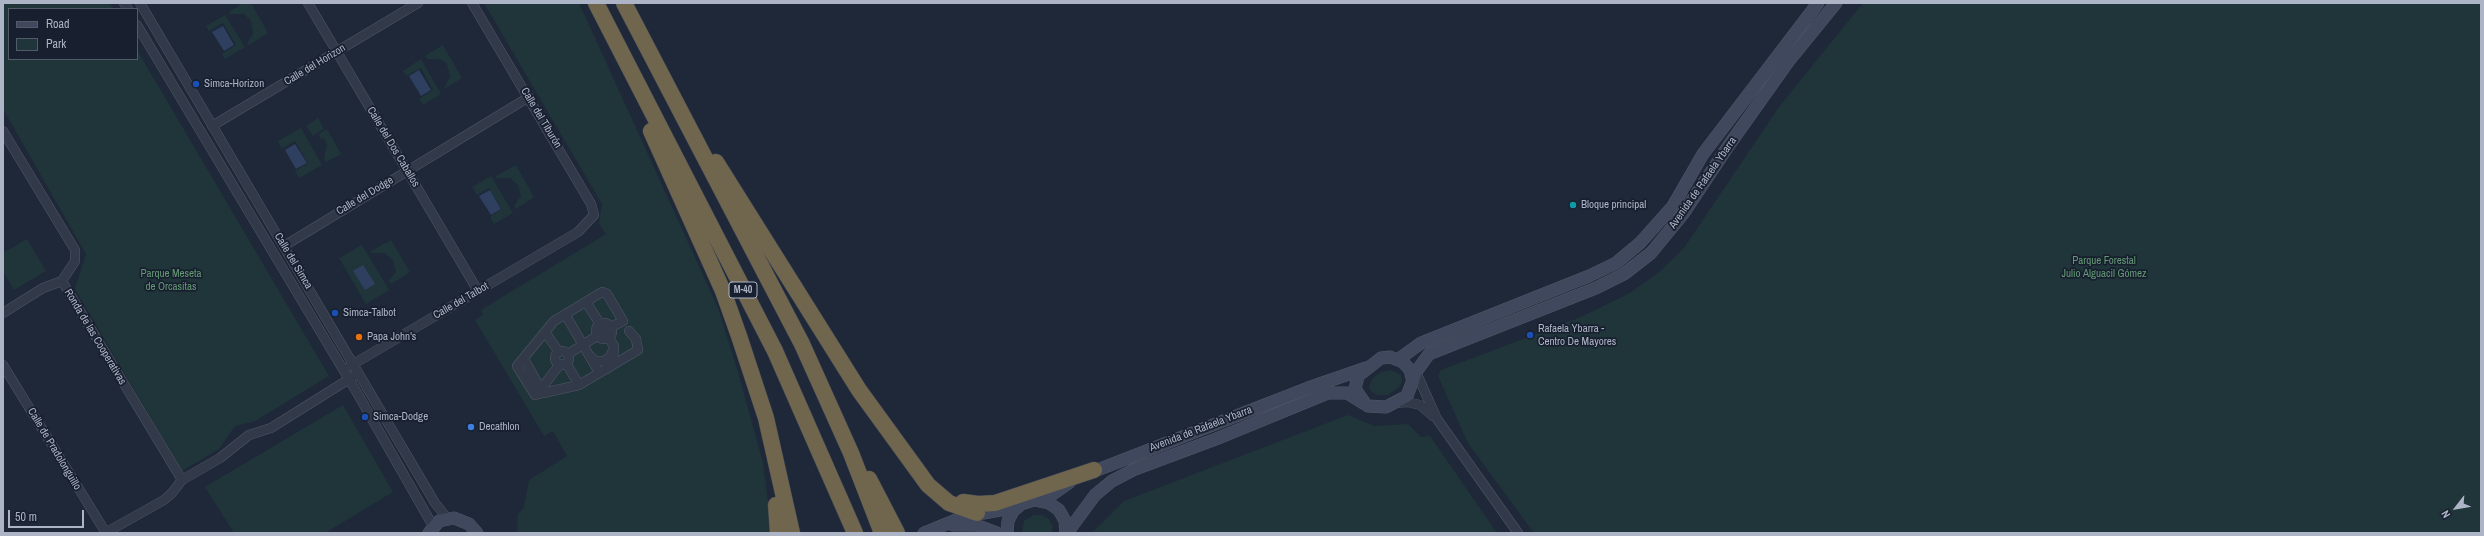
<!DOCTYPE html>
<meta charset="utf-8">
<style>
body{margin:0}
#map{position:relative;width:2484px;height:536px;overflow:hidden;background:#1e2839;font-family:"Archivo Narrow",sans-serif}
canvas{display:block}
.frame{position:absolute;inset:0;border:4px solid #acb4c6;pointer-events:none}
.legend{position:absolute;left:8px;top:8px;width:130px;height:52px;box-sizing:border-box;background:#181f2e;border:1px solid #535b6b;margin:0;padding:5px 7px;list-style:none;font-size:12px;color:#acb4c6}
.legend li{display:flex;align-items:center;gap:8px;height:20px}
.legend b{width:20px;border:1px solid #535b6b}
.north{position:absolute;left:2436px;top:488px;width:40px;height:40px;-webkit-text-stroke:3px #181f2e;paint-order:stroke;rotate:239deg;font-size:11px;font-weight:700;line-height:16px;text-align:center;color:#acb4c6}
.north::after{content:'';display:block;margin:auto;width:14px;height:18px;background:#acb4c6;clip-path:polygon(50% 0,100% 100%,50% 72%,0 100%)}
.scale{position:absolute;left:8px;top:510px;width:76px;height:18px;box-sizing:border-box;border:2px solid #acb4c6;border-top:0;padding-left:5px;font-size:12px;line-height:14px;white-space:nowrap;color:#acb4c6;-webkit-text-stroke:3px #181f2e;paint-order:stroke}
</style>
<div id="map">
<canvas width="2484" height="536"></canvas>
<div class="frame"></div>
<ul class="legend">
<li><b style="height:5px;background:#40485d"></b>Road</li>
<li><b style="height:11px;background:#20353a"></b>Park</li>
</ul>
<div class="north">N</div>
<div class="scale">50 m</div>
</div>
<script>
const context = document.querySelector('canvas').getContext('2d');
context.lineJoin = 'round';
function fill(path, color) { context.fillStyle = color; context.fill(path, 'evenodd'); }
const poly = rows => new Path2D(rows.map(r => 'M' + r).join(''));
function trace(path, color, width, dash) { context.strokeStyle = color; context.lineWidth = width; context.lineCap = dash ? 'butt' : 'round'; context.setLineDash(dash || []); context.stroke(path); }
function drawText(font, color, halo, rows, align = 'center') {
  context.font = font + ' "Archivo Narrow",sans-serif'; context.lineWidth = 3.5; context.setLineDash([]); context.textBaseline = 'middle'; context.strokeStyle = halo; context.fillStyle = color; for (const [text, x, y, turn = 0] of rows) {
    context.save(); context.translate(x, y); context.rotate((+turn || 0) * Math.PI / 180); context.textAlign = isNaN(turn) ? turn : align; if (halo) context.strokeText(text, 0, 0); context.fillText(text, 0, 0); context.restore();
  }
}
fill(poly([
 [3,3,109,3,113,9,9,9,9,59,137,59,137,50,329,376,255,421,235,426,219,449,182,471,75,289,86,254,3,109],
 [243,3,251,3,268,33,249,45,247,43,253,34,251,21,244,14,230,14,229,12],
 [484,3,579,3,718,308,738,372,763,463,772,533,517,533,518,514,524,508,529,480,567,456,553,431,544,436,475,320,483,315,481,310,606,234,599,224,602,204],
 [1863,3,2481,3,2481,533,1534,533,1468,443,1438,376,1441,370,1581,317,1630,293,1658,273,1684,248,1779,107],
 [225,15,245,47,225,59,222,54,236,45,223,23,209,31,206,26],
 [443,45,462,78,444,89,450,76,447,64,440,59,427,59,425,56],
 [421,59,441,94,423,105,419,99,433,90,421,68,406,76,403,71],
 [318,118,324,129,313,136,306,126],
 [301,128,322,165,299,178,295,171,308,163,295,141,282,149,278,141],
 [327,129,341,154,326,162,324,158,327,145,324,138,321,139,319,134],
 [516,165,534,197,516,209,514,206,521,196,518,185,510,178,497,178,496,176],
 [491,176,513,213,494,224,490,217,502,209,489,188,477,195,472,187],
 [27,239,46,271,14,290,3,271,3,253],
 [391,240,410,272,391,284,389,281,396,272,393,260,385,253,372,253,371,251],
 [362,245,389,290,366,304,339,258],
 [1391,370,1401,375,1402,381,1399,387,1388,395,1377,395,1372,392,1369,388,1372,379,1381,372],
 [343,405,393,492,325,533,234,533,205,487],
 [1348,415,1374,426,1408,424,1421,437,1430,436,1497,533,1092,533,1124,501],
 [1034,515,1042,515,1049,519,1053,526,1052,533,1022,533,1024,521]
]), '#20353a');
fill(poly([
 [223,26,234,45,224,51,212,32],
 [419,70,431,90,421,96,409,76],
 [295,144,307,163,296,169,285,150],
 [490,190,501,209,491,215,479,196],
 [363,265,375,284,365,290,353,271]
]), '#2e3f60');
const street = poly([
 [124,3,128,9],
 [140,3,435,503,447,518],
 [308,3,478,291],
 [137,25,356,391,433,526],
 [212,126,418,3],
 [3,131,75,250,75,261,62,281,182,480],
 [284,246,529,97],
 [586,302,614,346,613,359,607,369],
 [3,313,43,288,62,281],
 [565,314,597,369],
 '596 331a8 8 0 1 1 16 0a8 8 0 1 1-16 0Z',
 [545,332,559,352],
 '555 358a7 7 0 1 1 14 0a7 7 0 1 1-14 0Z',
 [568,354,597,336],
 [590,356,596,361,604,361,610,357,612,352],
 [524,359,543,393,579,385],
 [566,363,579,385,638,350,636,339,629,331],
 [560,364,544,385,543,393,535,395,517,366,554,321,602,292,607,294,623,321,611,327],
 [3,365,106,533],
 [350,366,578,232,594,215,591,204,472,3],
 [1416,372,1437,419,1518,533],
 [1396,403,1407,402,1420,405,1433,416],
 [105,533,164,500,172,493,182,480,220,458,249,435,271,428,354,376]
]);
const secondary = poly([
 [1399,359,1421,343,1589,276,1616,263,1640,243,1673,206,1703,154,1818,3],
 [1364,402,1355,389,1358,376,1381,358,1390,357,1403,362,1410,370,1413,382],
 [1087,474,1308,388,1366,368],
 [1043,501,1070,482],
 [953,525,976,525,997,533],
 [429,533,439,521,454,518,469,524,477,533],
 [924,533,966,516,1018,507],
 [1007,533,1008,521,1013,511,1021,504,1034,500,1049,503,1059,510,1065,521,1066,533],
 [1067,533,1095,495,1112,481,1133,470,1216,439,1328,393,1347,393,1368,406,1386,407,1407,396,1416,372,1429,354,1596,288,1624,274,1651,253,1683,214,1729,145,1788,62,1836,3]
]);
const highway = poly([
 [596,3,775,351,855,533],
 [624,3,802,344,851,453,882,533],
 [651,131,723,291,739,336,766,418,792,533],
 [716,162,859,390,928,485,949,503,977,513],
 [869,479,897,533],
 [963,502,978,504,995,503,1094,470],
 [776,505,778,533]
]);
trace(street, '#4f5767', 10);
trace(secondary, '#4f5767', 13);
trace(highway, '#3d4454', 17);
trace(street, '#323a4a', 9);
trace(secondary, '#40485d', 12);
trace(highway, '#70664e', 16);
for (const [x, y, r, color] of [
 [196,84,4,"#1a4fb4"],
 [1573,205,4,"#0f9aa8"],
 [335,313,4,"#1a4fb4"],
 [1530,335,4,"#1a4fb4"],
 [359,337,4,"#e8710a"],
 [365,417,4,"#1a4fb4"],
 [471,427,4,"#3f7fe0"]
]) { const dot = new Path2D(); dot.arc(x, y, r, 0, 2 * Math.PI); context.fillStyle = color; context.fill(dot); trace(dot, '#181f2e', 1.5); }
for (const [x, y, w] of [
 [743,290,28]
]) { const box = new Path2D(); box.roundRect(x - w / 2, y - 8, w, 16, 3); context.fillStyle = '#181f2e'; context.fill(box); trace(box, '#acb4c6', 1); }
drawText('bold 10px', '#acb4c6', null, [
 ["M-40",743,290]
]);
drawText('11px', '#acb4c6', '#181f2e', [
 ["Calle del Horizon",315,65,-31],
 ["Calle del Tiburón",541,118,59],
 ["Calle del Dos Caballos",393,147,59],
 ["Avenida de Rafaela Ybarra",1703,183,-55],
 ["Calle del Dodge",365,196,-31],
 ["Calle del Simca",293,261,59],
 ["Calle del Talbot",461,301,-30],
 ["Ronda de las Cooperativas",95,337,59],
 ["Avenida de Rafaela Ybarra",1201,429,-21],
 ["Calle de Pradolonguillo",54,449,59]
]);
drawText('11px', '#acb4c6', '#181f2e', [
 ["Simca-Horizon",204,84],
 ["Bloque principal",1581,205],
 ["Simca-Talbot",343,313],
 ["Rafaela Ybarra -",1538,329],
 ["Centro De Mayores",1538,342],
 ["Papa John's",367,337],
 ["Simca-Dodge",373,417],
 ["Decathlon",479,427]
], 'left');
drawText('11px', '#629973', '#181f2e', [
 ["Parque Forestal",2104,261],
 ["Julio Alguacil Gómez",2104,274],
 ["Parque Meseta",171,274],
 ["de Orcasitas",171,287]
]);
</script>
